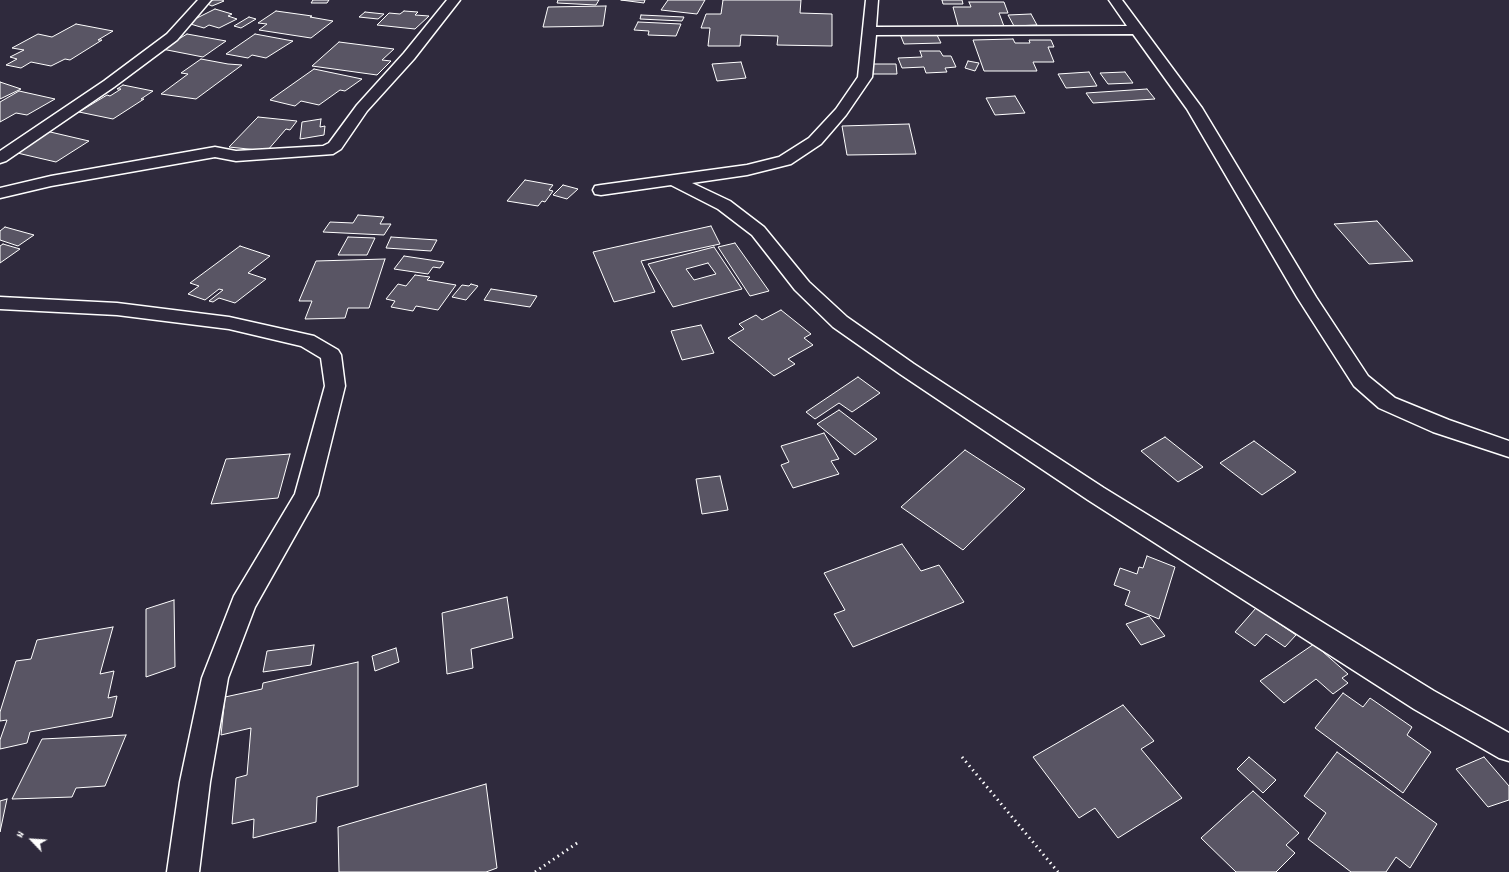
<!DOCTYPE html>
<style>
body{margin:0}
#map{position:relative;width:1509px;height:872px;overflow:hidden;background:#2f2a3d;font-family:Dekko,sans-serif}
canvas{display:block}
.north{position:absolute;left:12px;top:820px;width:40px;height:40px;-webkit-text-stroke:3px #2f2a3d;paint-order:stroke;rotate:295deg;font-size:11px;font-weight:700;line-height:16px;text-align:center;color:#fff}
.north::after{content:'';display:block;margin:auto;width:14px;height:18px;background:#fff;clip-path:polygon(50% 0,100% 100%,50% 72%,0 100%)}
</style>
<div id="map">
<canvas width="1509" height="872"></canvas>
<div class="north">N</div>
</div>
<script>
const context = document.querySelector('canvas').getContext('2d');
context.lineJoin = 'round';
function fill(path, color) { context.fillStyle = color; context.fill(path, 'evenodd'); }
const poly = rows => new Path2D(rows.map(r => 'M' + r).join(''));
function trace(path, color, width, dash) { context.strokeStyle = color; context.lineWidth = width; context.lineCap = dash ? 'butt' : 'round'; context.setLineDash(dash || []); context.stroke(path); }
const building = poly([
 [213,0,222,0,224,1,212,6,205,3,213,0],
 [313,0,329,0,327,3,311,3,313,0],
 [558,0,599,0,596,5,557,3,558,0],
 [621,0,645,0,644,3,621,0],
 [668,0,705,0,697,14,661,10,668,0],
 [723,0,801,0,800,13,832,14,832,46,777,45,778,36,741,35,740,46,708,46,710,28,701,28,706,14,721,14,723,0],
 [942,0,962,0,963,4,943,4,942,0],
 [969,2,1004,2,1008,13,999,13,1005,29,959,29,953,7,971,7,969,2],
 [606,6,603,26,543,27,548,7,606,6],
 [215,9,232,14,228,16,237,19,219,28,209,25,204,28,187,23,215,9],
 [276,11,312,16,310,17,333,21,311,38,259,30,267,24,258,23,276,11],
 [404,11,418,12,415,15,429,16,415,29,377,25,389,13,400,14,404,11],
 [365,12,384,14,378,19,359,17,365,12],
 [1031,14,1037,25,1014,26,1008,15,1031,14],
 [641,15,684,17,682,21,640,19,641,15],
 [249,17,256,19,241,28,234,26,249,17],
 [638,22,681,24,676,36,648,35,649,31,634,30,638,22],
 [76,24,113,31,98,40,102,40,70,60,65,59,51,66,31,62,21,68,6,65,17,59,10,57,24,50,12,48,38,34,52,37,76,24],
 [936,33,941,43,904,44,900,34,936,33],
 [187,34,226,41,203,57,162,49,187,34],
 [255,34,293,41,266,58,252,55,248,58,226,54,255,34],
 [1013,39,1015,43,1030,43,1029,40,1051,40,1054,47,1048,47,1054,62,1033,62,1037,71,984,71,973,40,1013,39],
 [339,42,394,49,382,60,391,61,377,75,312,66,339,42],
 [920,51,940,51,943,56,951,56,956,67,945,68,947,72,926,73,924,67,902,68,898,58,922,57,920,51],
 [201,59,228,64,242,65,196,99,161,94,188,74,181,73,201,59],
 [968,61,979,63,975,71,965,68,968,61],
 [741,62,746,78,717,81,712,64,741,62],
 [869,64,896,64,897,74,870,74,869,64],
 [314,69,362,79,345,91,340,90,319,105,301,101,295,106,270,100,314,69],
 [1089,72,1097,86,1066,88,1058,74,1089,72],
 [1125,72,1133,83,1108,84,1100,73,1125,72],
 [0,82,21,89,0,99,0,82],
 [123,85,153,91,141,99,144,99,113,119,79,112,107,95,110,96,121,89,117,89,123,85],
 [1147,89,1155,99,1093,103,1086,93,1147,89],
 [19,91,55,99,27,115,16,113,0,122,0,102,19,91],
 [1015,96,1025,113,995,115,986,98,1015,96],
 [258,117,297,121,290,130,286,129,267,151,229,147,258,117],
 [321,119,320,127,325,126,324,135,300,139,302,122,321,119],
 [909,124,916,154,847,155,842,126,909,124],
 [46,131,89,141,56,162,13,152,46,131],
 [525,180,553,185,549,190,553,191,545,202,542,201,538,206,507,201,525,180],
 [563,185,578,189,567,199,553,195,563,185],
 [358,215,384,217,380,224,391,224,384,235,323,232,330,222,353,223,358,215],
 [1377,221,1413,261,1369,264,1334,224,1377,221],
 [711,226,720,244,641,261,655,292,614,302,593,252,711,226],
 [5,227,34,235,18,246,0,240,0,231,5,227],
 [348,237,375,238,367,255,338,255,348,237],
 [391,237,437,240,431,251,386,248,391,237],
 [735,243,769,291,750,296,718,247,735,243],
 [3,244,20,249,0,263,0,246,3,244],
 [240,246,270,256,248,273,266,279,235,303,219,298,213,302,209,301,223,290,219,289,205,300,188,294,199,286,190,283,240,246],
 [714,247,742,289,673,307,648,264,714,247],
 [708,263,716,274,694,280,686,269,708,263],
 [404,256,444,262,440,268,433,267,428,274,394,269,404,256],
 [385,259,369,308,348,308,345,318,305,319,312,301,299,301,316,261,385,259],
 [415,275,430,277,427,280,456,285,438,310,416,306,413,311,391,307,395,301,386,299,398,284,406,286,415,275],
 [471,284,478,286,466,300,452,297,462,285,469,286,471,284],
 [491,289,537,296,530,307,484,300,491,289],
 [781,310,811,334,804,338,813,345,788,359,795,364,774,376,728,338,744,329,739,324,756,315,762,320,781,310],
 [701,325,714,353,682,360,671,331,701,325],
 [858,377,880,393,852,412,839,403,815,419,806,412,858,377],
 [839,410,877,439,855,455,817,424,839,410],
 [824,433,839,459,831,461,839,474,793,488,781,465,789,462,781,446,824,433],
 [1165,437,1203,467,1178,482,1141,451,1165,437],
 [1254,441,1296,472,1262,495,1220,463,1254,441],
 [965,450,1025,489,963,550,901,507,965,450],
 [290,454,278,498,211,504,226,459,290,454],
 [720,476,728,510,702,514,696,479,720,476],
 [902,544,921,571,939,565,964,602,853,647,834,614,845,610,824,573,902,544],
 [1147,556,1175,567,1159,619,1125,605,1130,591,1114,585,1120,568,1137,574,1139,567,1143,568,1147,556],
 [507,597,513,638,471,649,473,668,447,674,442,613,507,597],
 [174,600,175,667,146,677,146,609,174,600],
 [1256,608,1296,635,1285,647,1266,634,1255,646,1235,632,1256,608],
 [1149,616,1165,636,1141,645,1126,624,1149,616],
 [113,627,100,674,114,671,108,698,117,696,112,717,30,732,27,743,0,749,0,740,7,720,0,721,0,712,16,661,31,659,37,640,113,627],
 [1314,644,1348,674,1342,678,1348,683,1333,694,1316,679,1284,703,1260,681,1314,644],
 [314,645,311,665,263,672,267,651,314,645],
 [396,648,399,662,375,671,372,656,396,648],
 [358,662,358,786,317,797,316,822,253,838,254,819,232,824,236,778,247,775,251,728,221,735,225,697,262,689,263,683,358,662],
 [1343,693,1363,707,1370,698,1412,727,1407,735,1431,752,1403,793,1315,728,1343,693],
 [1123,705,1154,741,1141,749,1182,798,1118,838,1095,808,1079,818,1033,757,1123,705],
 [126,735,105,786,76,788,72,797,12,799,42,739,126,735],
 [1337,752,1437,824,1410,868,1396,857,1386,872,1351,872,1308,839,1326,813,1304,796,1337,752],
 [1249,757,1276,780,1263,793,1237,769,1249,757],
 [1484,757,1509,786,1509,800,1488,807,1456,769,1484,757],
 [486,784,497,868,486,872,339,872,338,827,486,784],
 [1253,791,1299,833,1286,845,1295,853,1276,872,1236,872,1201,838,1253,791],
 [7,799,0,832,0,801,7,799]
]);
fill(building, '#595564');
trace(building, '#fff', 1);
const minor = poly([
 [198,0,211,0,177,40,114,87,6,161,0,163,0,151,104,81,167,34,198,0],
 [447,0,460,0,414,59,367,111,341,149,333,154,236,161,215,157,51,186,0,198,0,188,51,176,215,147,236,151,323,146,329,143,357,105,404,53,447,0],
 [866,0,878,0,876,27,1127,26,1109,0,1122,0,1202,108,1316,297,1368,376,1395,398,1449,420,1509,441,1509,457,1433,432,1379,408,1354,386,1297,297,1187,109,1133,34,876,35,872,77,846,115,821,144,791,164,747,175,692,183,730,201,764,227,809,282,847,317,914,364,1104,488,1434,691,1509,733,1509,761,1499,758,1414,709,1088,500,900,374,833,327,795,290,752,235,718,209,671,185,601,195,595,194,593,190,595,186,601,185,747,165,779,157,809,138,836,109,858,77,866,0],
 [0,297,117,303,229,317,314,336,338,350,341,355,345,386,318,495,255,607,228,678,210,782,199,872,167,872,180,782,202,678,234,596,295,494,325,386,321,358,301,346,229,329,117,315,0,309,0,297]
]);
trace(minor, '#fff', 3);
trace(poly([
 [962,757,1058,872],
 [535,872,580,841]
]), '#fff', 3, [1.5, 4]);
fill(minor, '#2f2a3d');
</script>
